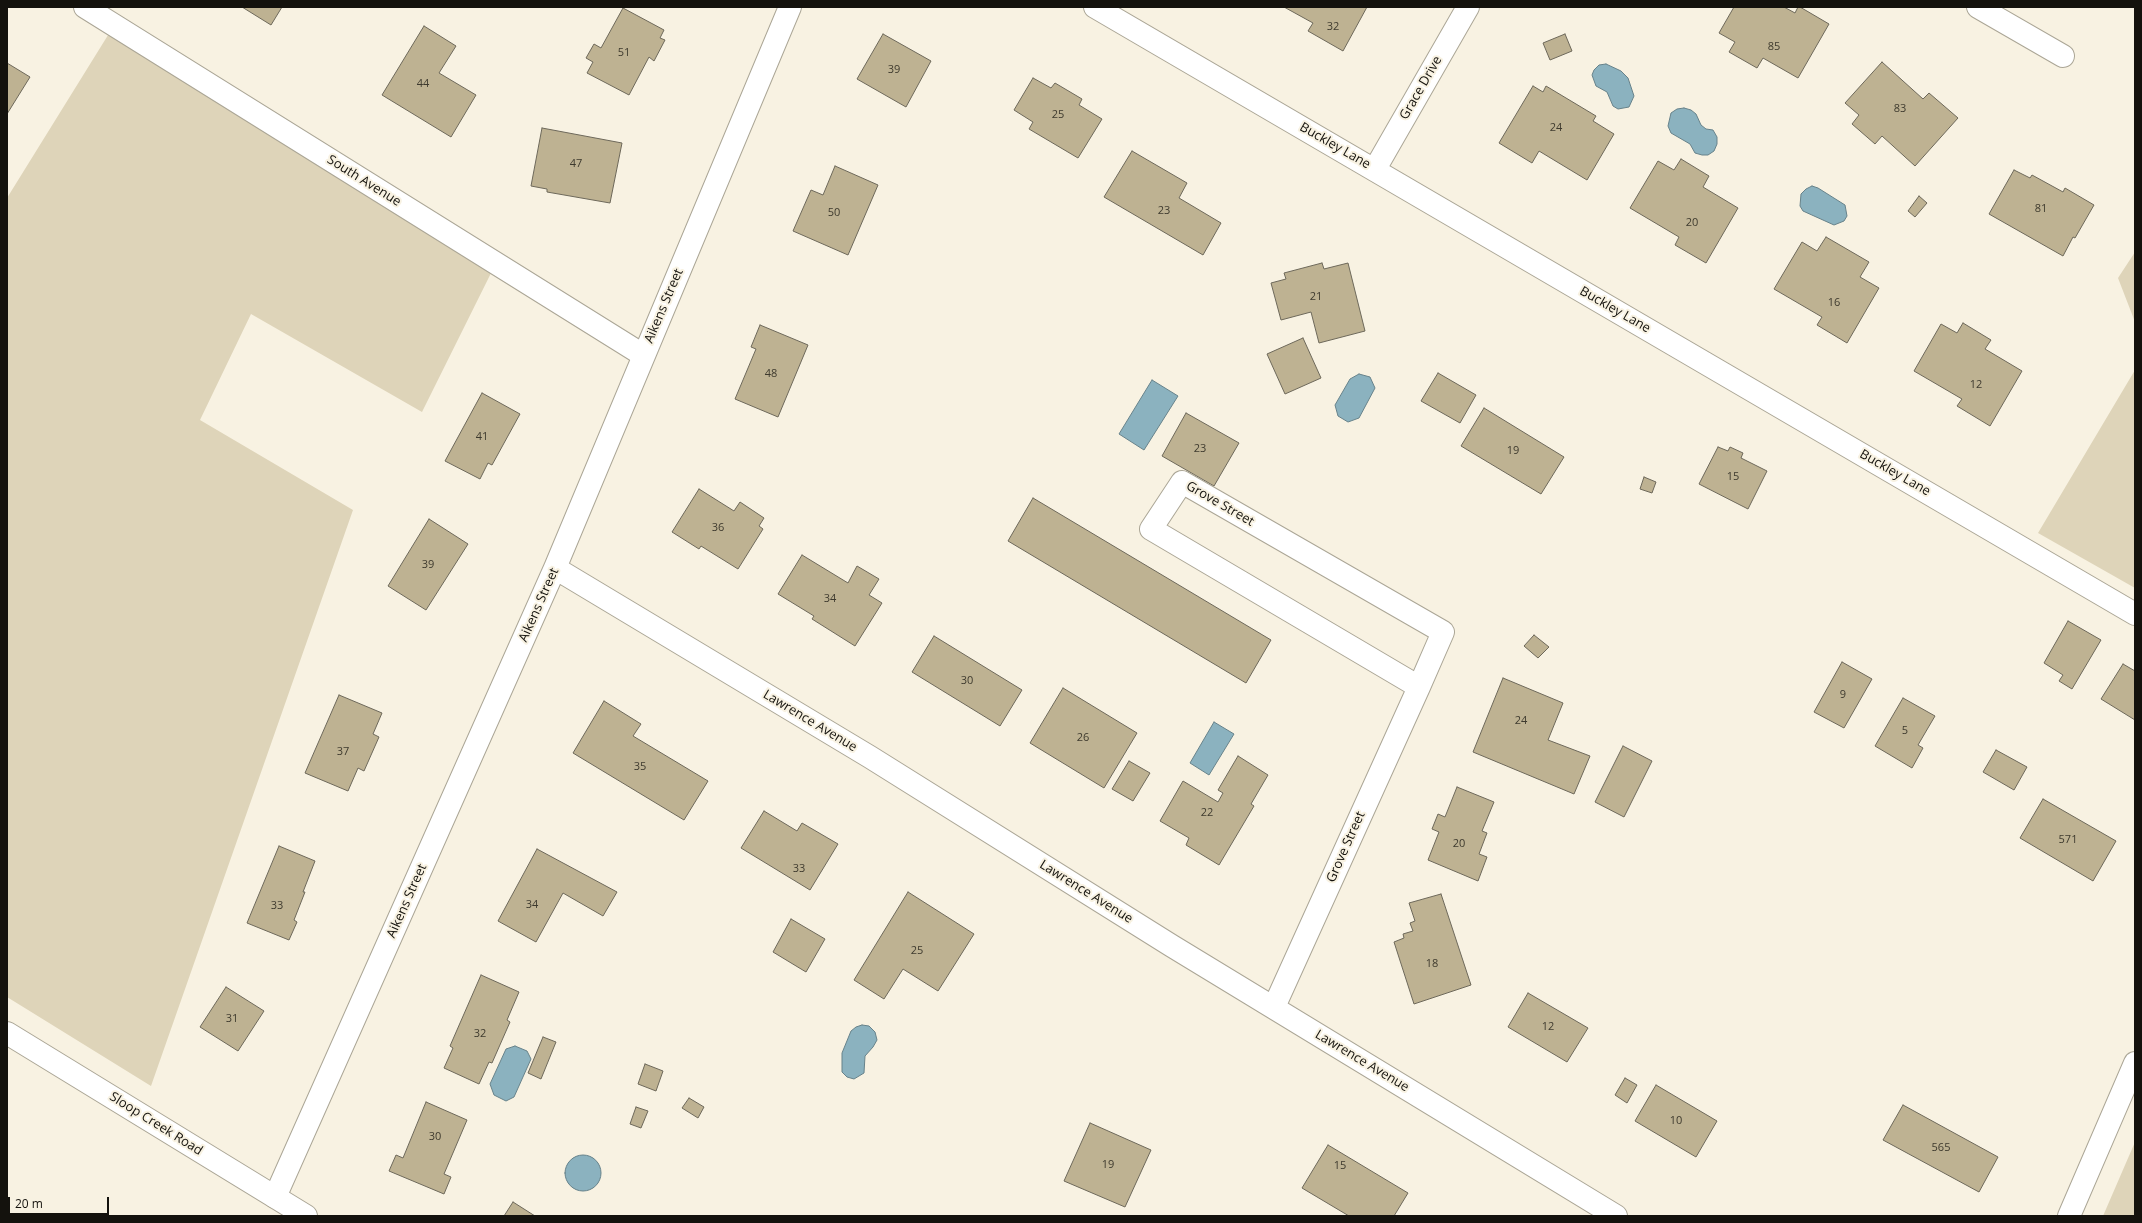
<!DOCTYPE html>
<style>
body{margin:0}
#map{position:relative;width:2142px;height:1223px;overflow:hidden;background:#f8f2e2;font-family:"Open Sans",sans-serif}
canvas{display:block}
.frame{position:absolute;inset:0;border:8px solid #14120d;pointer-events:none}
.scale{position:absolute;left:8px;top:1197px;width:101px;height:18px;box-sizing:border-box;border:2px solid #14120d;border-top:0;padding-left:5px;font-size:12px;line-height:14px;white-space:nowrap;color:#14120d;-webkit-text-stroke:3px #f8f2e2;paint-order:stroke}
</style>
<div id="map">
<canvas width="2142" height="1223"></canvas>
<div class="frame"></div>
<div class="scale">20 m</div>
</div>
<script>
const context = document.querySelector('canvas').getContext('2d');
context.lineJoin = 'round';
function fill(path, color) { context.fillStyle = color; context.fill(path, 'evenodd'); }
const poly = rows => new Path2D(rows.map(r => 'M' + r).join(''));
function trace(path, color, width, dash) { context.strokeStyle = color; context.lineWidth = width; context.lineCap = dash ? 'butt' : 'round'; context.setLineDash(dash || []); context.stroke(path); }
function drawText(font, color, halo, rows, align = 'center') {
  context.font = font + ' "Open Sans",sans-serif'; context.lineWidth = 4; context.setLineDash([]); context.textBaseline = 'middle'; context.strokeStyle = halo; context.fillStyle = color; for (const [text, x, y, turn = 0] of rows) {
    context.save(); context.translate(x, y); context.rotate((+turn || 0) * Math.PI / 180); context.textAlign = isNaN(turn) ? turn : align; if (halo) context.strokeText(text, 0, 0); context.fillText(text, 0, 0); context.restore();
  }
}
fill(poly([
 [118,19,498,259,422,412,251,314,200,420,353,510,151,1086,7,997,7,198],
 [2135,252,2135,322,2118,278],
 [2135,370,2135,588,2038,533],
 [2135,1142,2135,1216,2103,1216]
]), '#ded4b9');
const water = poly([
 [1606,64,1621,71,1628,78,1634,96,1629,107,1618,109,1613,106,1607,92,1596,86,1592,75,1594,70,1599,65,1606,64],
 [1684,108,1691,110,1696,114,1701,125,1706,129,1713,130,1717,137,1717,144,1714,151,1708,155,1702,155,1695,153,1690,144,1671,133,1668,126,1671,113,1677,109,1684,108],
 [1812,186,1818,188,1845,205,1847,216,1844,221,1834,225,1803,211,1800,206,1801,194,1806,189,1812,186],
 [1359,374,1370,377,1375,388,1359,418,1348,422,1338,416,1335,405,1350,379,1359,374],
 [1152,380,1178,396,1144,450,1119,434,1152,380],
 [1214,722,1234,734,1209,775,1190,763,1214,722],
 [862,1025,869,1026,875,1032,877,1040,873,1047,865,1056,864,1073,854,1079,847,1077,842,1072,842,1053,851,1031,856,1027,862,1025],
 [515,1046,527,1051,531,1059,514,1097,506,1101,494,1095,490,1084,506,1049,515,1046],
 '565 1173a18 18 0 1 1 36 0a18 18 0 1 1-36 0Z'
]);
fill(water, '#8bb2bf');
trace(water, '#67828a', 1);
const building = poly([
 [242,7,282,7,271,25,242,7],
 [1284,7,1367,7,1343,51,1308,31,1313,23,1284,7],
 [1734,7,1784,7,1795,13,1798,7,1800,7,1829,24,1798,78,1763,58,1757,68,1729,52,1735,42,1719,33,1734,7],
 [623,8,664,30,660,38,665,40,654,61,649,57,629,95,587,73,593,62,586,58,594,44,601,48,623,8],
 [424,26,456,46,439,73,476,95,451,137,382,95,424,26],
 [883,34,931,61,906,107,857,79,883,34],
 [1565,34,1572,51,1550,60,1543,43,1565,34],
 [1882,62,1923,99,1929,93,1958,118,1915,166,1882,136,1875,144,1852,124,1859,115,1845,103,1882,62],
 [7,63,30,77,7,114,7,63],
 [1033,78,1051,88,1055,83,1082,99,1079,105,1102,119,1078,158,1029,129,1033,122,1014,110,1033,78],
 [1533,86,1543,92,1546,86,1596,116,1593,121,1614,134,1587,180,1539,151,1532,163,1499,143,1533,86],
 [542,128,622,143,610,203,547,192,547,189,531,186,542,128],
 [1132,151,1187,183,1179,198,1221,223,1203,255,1104,197,1132,151],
 [1681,159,1709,176,1703,187,1738,208,1706,263,1675,245,1679,237,1630,208,1658,161,1674,170,1681,159],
 [835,166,878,185,848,255,793,231,811,190,823,195,835,166],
 [2014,170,2030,178,2032,175,2063,192,2065,188,2094,205,2075,238,2073,237,2063,256,1989,214,2014,170],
 [1919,196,1927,203,1915,217,1908,211,1919,196],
 [1826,237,1869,262,1860,277,1879,288,1847,343,1817,325,1822,317,1774,289,1802,242,1817,251,1826,237],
 [1322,263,1324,269,1348,263,1365,331,1319,343,1311,312,1281,320,1271,283,1286,279,1284,273,1322,263],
 [1963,323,1991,340,1985,349,2022,371,1990,426,1957,406,1962,399,1914,371,1941,324,1957,333,1963,323],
 [760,325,808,345,778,417,735,399,756,349,751,347,760,325],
 [1303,338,1321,378,1285,394,1267,354,1303,338],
 [1438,373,1476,395,1460,423,1421,401,1438,373],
 [482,393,520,414,492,465,488,463,480,479,445,461,482,393],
 [1484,408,1564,457,1541,494,1461,446,1484,408],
 [1186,413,1239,443,1214,486,1162,456,1186,413],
 [1718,447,1728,451,1730,447,1743,453,1741,458,1767,471,1748,509,1699,484,1718,447],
 [1644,477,1656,482,1652,493,1640,489,1644,477],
 [699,489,734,511,740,502,764,518,759,526,763,529,738,569,701,546,699,549,672,532,699,489],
 [1033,498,1271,640,1246,683,1008,541,1033,498],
 [429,519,468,544,426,610,388,586,429,519],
 [802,555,848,583,857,566,879,579,869,595,882,603,855,646,812,619,814,616,778,594,802,555],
 [2068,621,2101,640,2072,689,2059,681,2063,675,2044,663,2068,621],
 [1534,635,1549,647,1538,658,1524,646,1534,635],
 [934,636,1022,690,1000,726,912,672,934,636],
 [1842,662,1872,679,1844,728,1814,712,1842,662],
 [2123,664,2135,671,2135,720,2101,699,2123,664],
 [1503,678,1563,703,1548,740,1590,756,1574,794,1473,752,1503,678],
 [1063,688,1137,733,1104,788,1030,743,1063,688],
 [339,695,382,713,373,734,379,737,364,771,358,768,348,791,305,773,339,695],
 [1903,698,1935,716,1918,745,1923,748,1912,768,1875,746,1903,698],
 [604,701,641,724,633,736,708,781,684,820,573,753,604,701],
 [1623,746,1652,761,1624,817,1595,802,1623,746],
 [1996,750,2027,767,2014,790,1983,772,1996,750],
 [1238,756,1268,775,1251,804,1254,806,1219,865,1186,845,1189,838,1160,821,1183,781,1218,802,1223,793,1218,790,1238,756],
 [1129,761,1150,773,1133,801,1112,789,1129,761],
 [1457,787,1494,802,1482,831,1487,833,1479,854,1487,857,1478,881,1428,860,1439,832,1432,829,1438,814,1445,817,1457,787],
 [2043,799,2116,841,2093,881,2020,838,2043,799],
 [764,811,797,831,802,823,838,844,810,890,741,848,764,811],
 [279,846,315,861,303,892,305,892,294,920,297,922,289,940,247,923,279,846],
 [537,849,617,892,603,916,563,893,536,942,498,921,537,849],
 [908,892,974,934,938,991,903,969,884,999,854,980,908,892],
 [1441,894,1471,985,1414,1004,1394,942,1404,938,1403,934,1413,931,1410,923,1415,921,1409,903,1441,894],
 [791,919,825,939,806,972,773,952,791,919],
 [481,975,519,992,507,1020,510,1022,492,1063,489,1062,479,1084,444,1068,453,1048,450,1046,481,975],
 [226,987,264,1011,238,1051,200,1027,226,987],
 [1528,993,1588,1028,1567,1062,1508,1027,1528,993],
 [543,1037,556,1042,541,1079,528,1073,543,1037],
 [645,1064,663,1071,656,1091,638,1084,645,1064],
 [1625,1078,1637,1085,1627,1103,1615,1095,1625,1078],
 [1656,1085,1717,1121,1696,1157,1635,1121,1656,1085],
 [689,1098,704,1107,698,1118,682,1108,689,1098],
 [426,1102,467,1120,444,1174,451,1177,444,1194,389,1171,396,1155,403,1158,426,1102],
 [1903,1105,1998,1157,1979,1192,1883,1140,1903,1105],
 [636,1107,648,1111,641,1128,630,1124,636,1107],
 [1090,1123,1151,1150,1125,1207,1064,1181,1090,1123],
 [1328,1145,1408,1193,1394,1216,1349,1216,1302,1188,1328,1145],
 [513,1202,535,1216,504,1216,513,1202]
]);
fill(building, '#beb292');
trace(building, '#6d685a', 1);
const minor = poly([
 [85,7,643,355],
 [1095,7,2135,614],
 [1978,7,2063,56],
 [1375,169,1468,7],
 [555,568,870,757,1172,946,1616,1216],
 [1274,1007,1419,687,1443,632,1182,482,1151,529,1419,687],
 [275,1197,555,568,790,7]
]);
const tertiary = poly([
 [7,1033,306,1216]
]);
const trunk = poly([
 [2069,1216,2135,1063]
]);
trace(minor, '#aba696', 24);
trace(tertiary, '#aba696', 24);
trace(trunk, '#aba696', 24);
trace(minor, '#fff', 22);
trace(tertiary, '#fff', 22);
trace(trunk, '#fff', 22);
drawText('11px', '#3e3a2e', null, [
 ["32",1333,27],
 ["85",1774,47],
 ["51",624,53],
 ["39",894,70],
 ["44",423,84],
 ["83",1900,109],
 ["25",1058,115],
 ["24",1556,128],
 ["47",576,164],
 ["81",2041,209],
 ["23",1164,211],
 ["50",834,213],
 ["20",1692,223],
 ["21",1316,297],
 ["16",1834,303],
 ["48",771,374],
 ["12",1976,385],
 ["41",482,437],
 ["23",1200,449],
 ["19",1513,451],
 ["15",1733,477],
 ["36",718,528],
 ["39",428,565],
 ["34",830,599],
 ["30",967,681],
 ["9",1843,695],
 ["24",1521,721],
 ["5",1905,731],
 ["26",1083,738],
 ["37",343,752],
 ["35",640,767],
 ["22",1207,813],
 ["571",2068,840],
 ["20",1459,844],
 ["33",799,869],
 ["34",532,905],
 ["33",277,906],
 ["25",917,951],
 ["18",1432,964],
 ["31",232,1019],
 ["12",1548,1027],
 ["32",480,1034],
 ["10",1676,1121],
 ["30",435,1137],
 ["565",1941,1148],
 ["19",1108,1165],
 ["15",1340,1166]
]);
drawText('13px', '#14120d', '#f8f2e2', [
 ["Grace Drive",1421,88,-60],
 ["Buckley Lane",1335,146,30],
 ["South Avenue",364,181,32],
 ["Aikens Street",664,306,-67],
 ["Buckley Lane",1615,310,30],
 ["Buckley Lane",1895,473,30],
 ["Grove Street",1220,504,30],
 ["Aikens Street",539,605,-66],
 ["Lawrence Avenue",810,721,31],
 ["Grove Street",1346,847,-66],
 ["Lawrence Avenue",1086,892,32],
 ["Aikens Street",407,901,-66],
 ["Lawrence Avenue",1362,1061,31],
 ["Sloop Creek Road",156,1124,32]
]);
</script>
